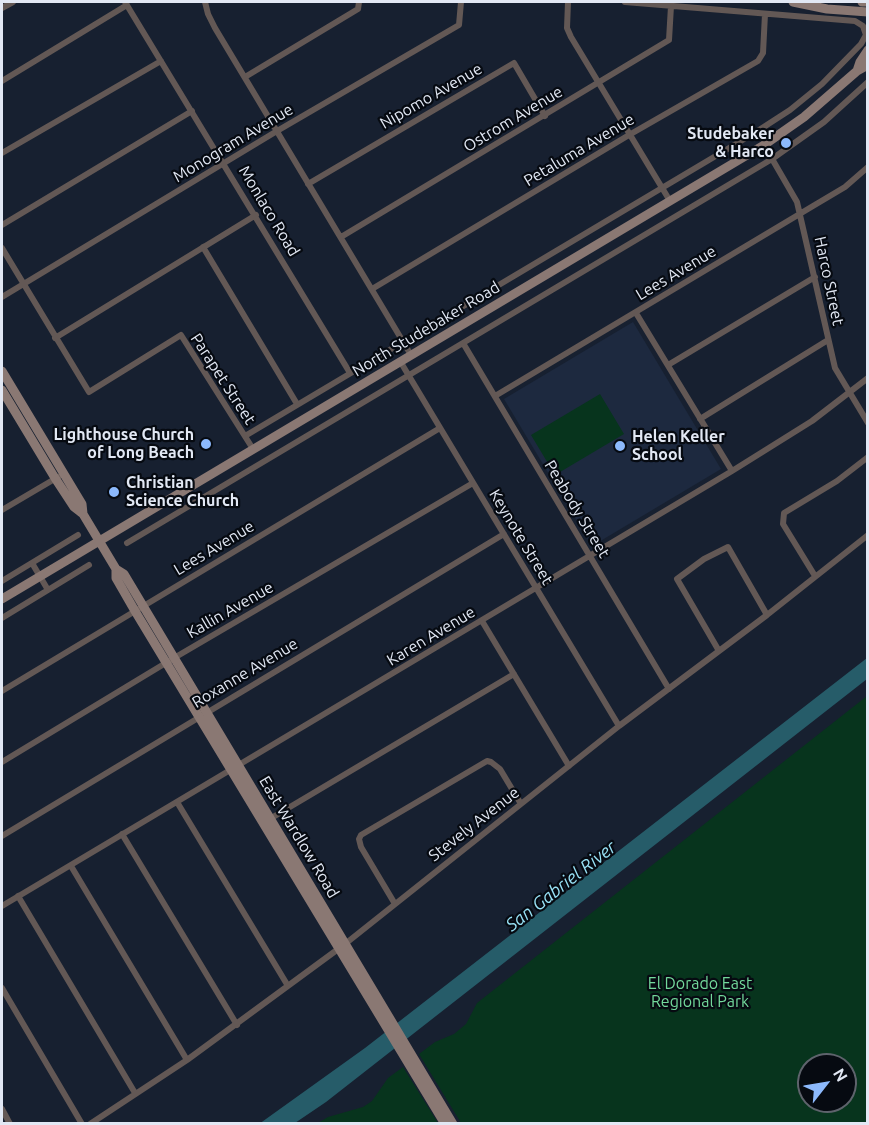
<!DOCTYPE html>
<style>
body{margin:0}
#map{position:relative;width:869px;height:1125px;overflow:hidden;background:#172030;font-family:Ubuntu,sans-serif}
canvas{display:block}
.frame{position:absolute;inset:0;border:3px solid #e2e8f4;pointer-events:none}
.north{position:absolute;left:797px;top:1053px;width:60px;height:60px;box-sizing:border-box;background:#060a11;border:2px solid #5e636c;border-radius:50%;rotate:59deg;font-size:16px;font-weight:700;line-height:24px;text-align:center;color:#e2e8f4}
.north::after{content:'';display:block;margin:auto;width:21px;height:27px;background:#8cb9fc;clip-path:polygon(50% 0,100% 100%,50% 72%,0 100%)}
</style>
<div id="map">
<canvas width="869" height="1125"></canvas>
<div class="frame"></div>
<div class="north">N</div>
</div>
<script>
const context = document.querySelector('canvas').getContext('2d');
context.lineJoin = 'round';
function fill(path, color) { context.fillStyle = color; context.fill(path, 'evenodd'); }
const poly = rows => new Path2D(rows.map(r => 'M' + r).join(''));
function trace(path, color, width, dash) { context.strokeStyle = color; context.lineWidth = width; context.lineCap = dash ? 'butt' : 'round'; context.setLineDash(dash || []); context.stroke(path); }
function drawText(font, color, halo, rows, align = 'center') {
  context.font = font + ' Ubuntu,sans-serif'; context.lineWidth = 4.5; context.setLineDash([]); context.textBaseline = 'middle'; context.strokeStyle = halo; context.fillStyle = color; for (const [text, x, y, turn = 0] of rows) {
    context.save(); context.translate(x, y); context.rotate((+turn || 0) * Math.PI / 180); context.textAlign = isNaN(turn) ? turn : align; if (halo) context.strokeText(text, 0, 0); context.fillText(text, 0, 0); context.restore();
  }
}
fill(poly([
 [633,322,721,469,592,546,504,399]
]), '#1d293f');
fill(poly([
 [600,394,624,434,555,475,531,435],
 [867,696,867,1123,461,1123,419,1054,435,1042,454,1034,466,1024,477,1003],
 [809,1065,845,1065,845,1101,809,1101],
 [403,1067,438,1123,318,1123,328,1117,363,1107,372,1101,388,1078]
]), '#07341d');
fill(poly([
 [867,658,867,679,326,1102,295,1123,259,1124,365,1048]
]), '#265c69');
trace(poly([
 [125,2,350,373],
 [205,2,208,14,215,28,411,355],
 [568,2,567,28,571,37,670,201],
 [2,8,13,2],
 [245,77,358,9,359,2],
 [2,81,127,5],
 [764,145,797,202,835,368,868,423],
 [2,153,161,61],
 [308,184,514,63,545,116],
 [2,225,192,111],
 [341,237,669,40,671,6],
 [203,247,297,404],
 [2,248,89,392,181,335,253,449],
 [372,289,629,135,758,61,763,53,765,14],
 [2,297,277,131,459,25,461,2],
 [636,313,732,471],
 [55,338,256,215],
 [463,343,669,689],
 [400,361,619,726],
 [668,365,815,277],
 [495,396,813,206,845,187,868,167],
 [700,419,828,340],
 [245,436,756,132,790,110,822,84,861,44,866,35,863,26,855,21,625,2],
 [2,510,58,477],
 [127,543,772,159,824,122,868,82],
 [32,563,48,590],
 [815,576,783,524,784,513,837,481,868,457],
 [2,581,78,535],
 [2,618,89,565],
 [482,621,569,766],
 [719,651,677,579,704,559,728,547,767,615],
 [2,691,440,428],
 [2,762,174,658,473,483],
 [177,802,288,986],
 [268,820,514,674],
 [122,834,237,1025],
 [2,836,504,534],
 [71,866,187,1060],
 [18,896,135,1093],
 [395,904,361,847,359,839,361,835,487,761,491,762,500,769,521,804],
 [2,906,732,471,812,421,868,378],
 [2,988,82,1124],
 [2,1109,10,1124],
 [90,1124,187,1060,345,944,619,726,767,615,868,535]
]), '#635855', 6);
trace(poly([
 [793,2,827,9,868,12],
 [862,2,868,2],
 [857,71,860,62,868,50],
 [2,371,82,504,83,514],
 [2,390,55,478,74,507,83,514,116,569,124,574,453,1124],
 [116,569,116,578,135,611,445,1124],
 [2,599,764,145,804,117,857,71,868,65]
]), '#8a7873', 9);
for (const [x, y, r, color] of [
 [786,143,6,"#8cb9fc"],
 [206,444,6,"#8cb9fc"],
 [620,446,6,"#8cb9fc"],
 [114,492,6,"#8cb9fc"]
]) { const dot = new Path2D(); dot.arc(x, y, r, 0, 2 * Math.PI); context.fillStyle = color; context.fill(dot); trace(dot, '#060a11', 2); }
drawText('16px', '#e2e8f4', '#060a11', [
 ["Nipomo Avenue",431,96,-30],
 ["Ostrom Avenue",513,119,-31],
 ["Monogram Avenue",233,143,-31],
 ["Petaluma Avenue",579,150,-31],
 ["Monlaco Road",269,211,59],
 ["Lees Avenue",676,273,-31],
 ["Harco Street",829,281,78],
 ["North Studebaker Road",426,329,-31],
 ["Parapet Street",223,379,57],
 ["Peabody Street",577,509,59],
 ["Keynote Street",521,537,59],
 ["Lees Avenue",214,548,-31],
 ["Kallin Avenue",230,610,-30],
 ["Karen Avenue",431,636,-31],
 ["Roxanne Avenue",245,673,-31],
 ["Stevely Avenue",474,824,-38],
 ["East Wardlow Road",299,837,59]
]);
drawText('bold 16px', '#e2e8f4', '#060a11', [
 ["Studebaker",774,134],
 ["& Harco",774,152],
 ["Lighthouse Church",194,435],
 ["of Long Beach",194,453],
 ["Helen Keller",632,437,"left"],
 ["School",632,455,"left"],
 ["Christian",126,483,"left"],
 ["Science Church",126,501,"left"]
], 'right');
drawText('16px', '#73d99c', '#060a11', [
 ["El Dorado East",700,984],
 ["Regional Park",700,1002]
]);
drawText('italic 18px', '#98e2f6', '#060a11', [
 ["San Gabriel River",561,886,-38]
]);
</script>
